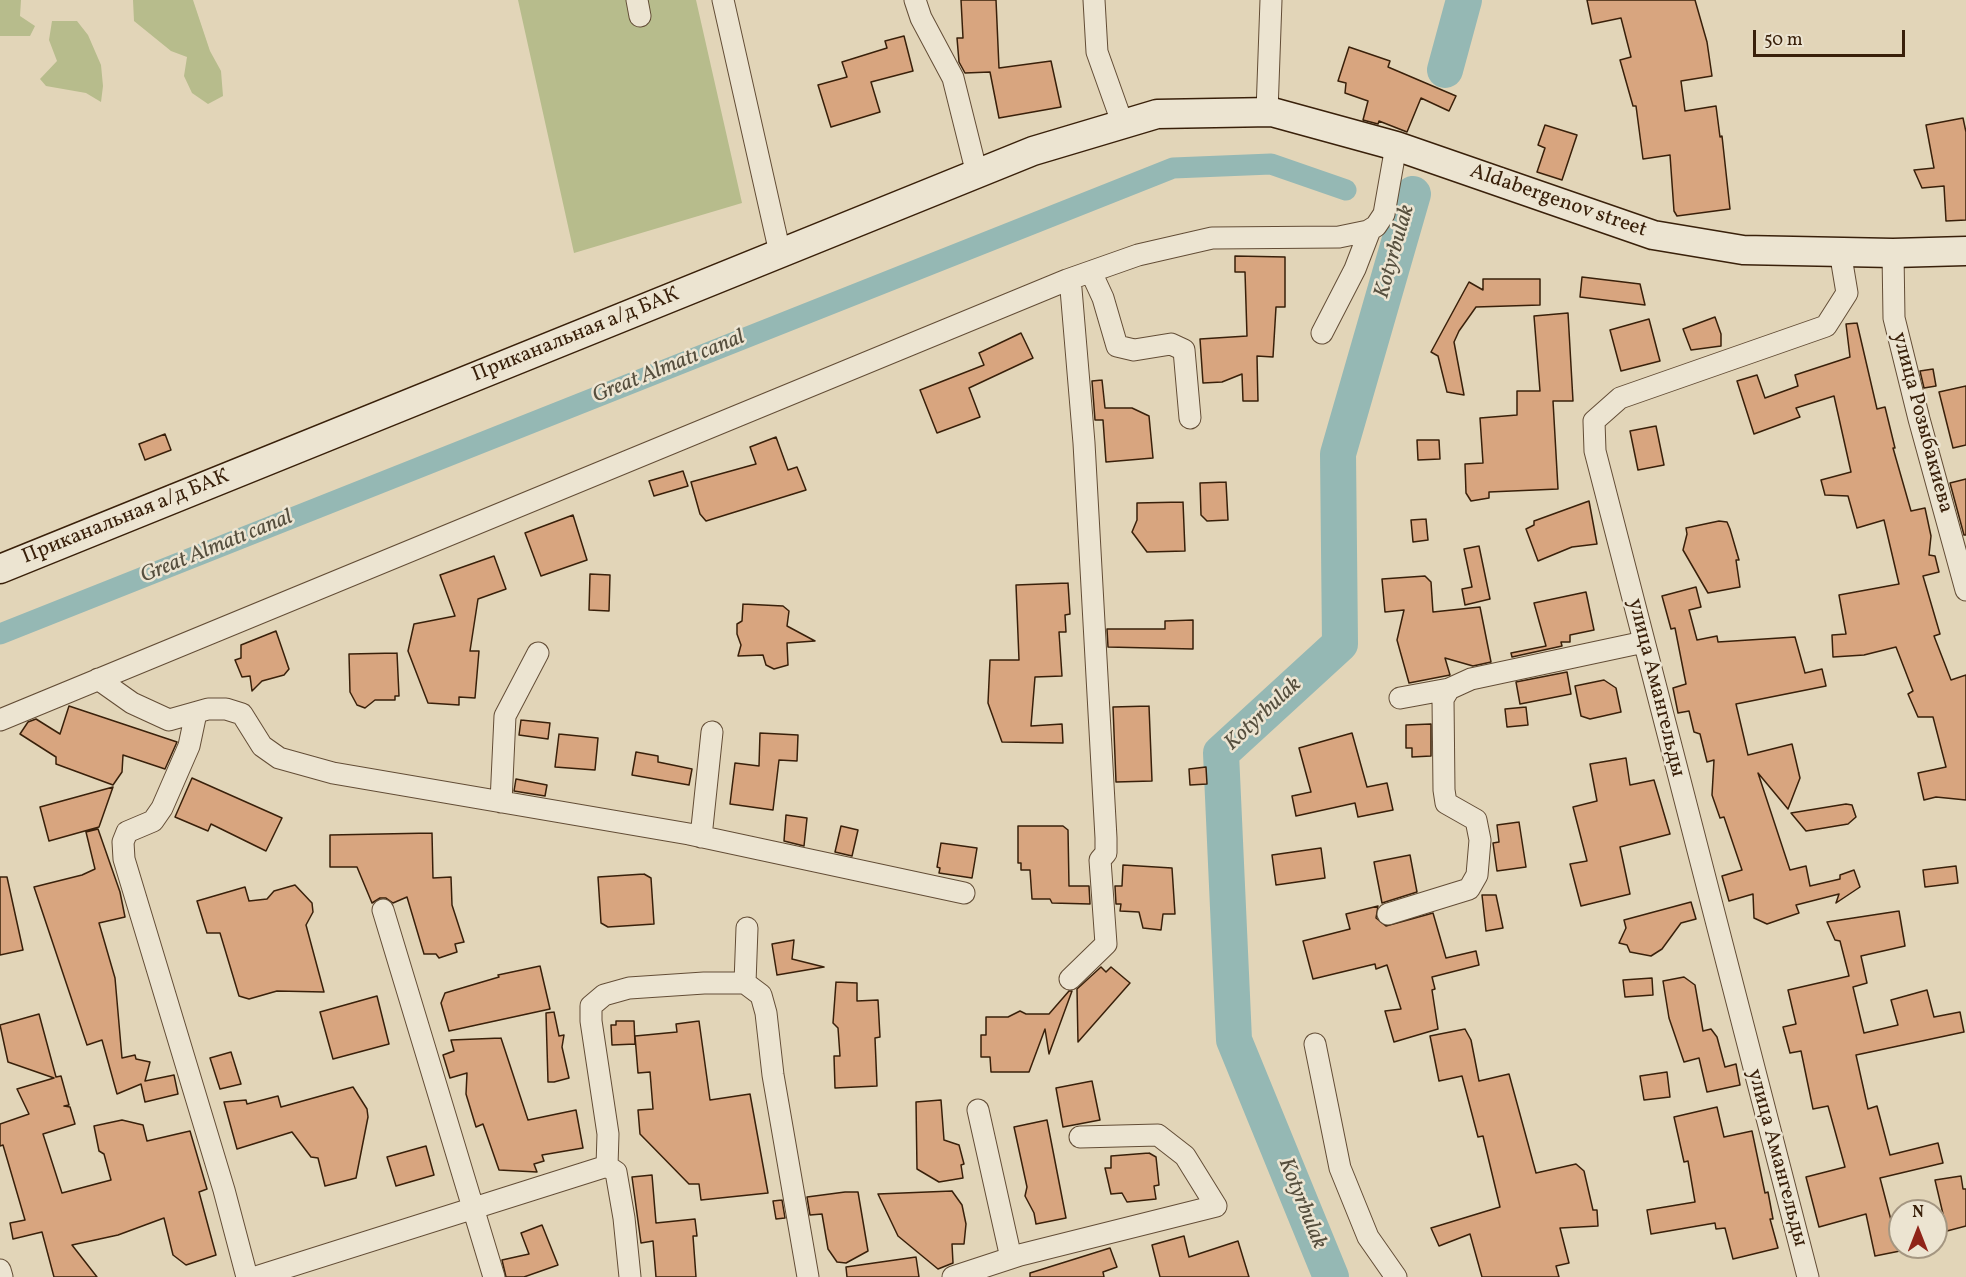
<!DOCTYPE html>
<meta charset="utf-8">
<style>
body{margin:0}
#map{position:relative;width:1966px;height:1277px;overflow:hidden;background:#e2d5b8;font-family:Vollkorn,serif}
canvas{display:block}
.north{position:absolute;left:1888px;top:1199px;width:60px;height:60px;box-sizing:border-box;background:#ece4d1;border:2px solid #a49681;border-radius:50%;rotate:0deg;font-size:16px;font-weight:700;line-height:24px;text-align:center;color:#39200a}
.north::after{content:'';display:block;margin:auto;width:21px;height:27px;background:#8f2418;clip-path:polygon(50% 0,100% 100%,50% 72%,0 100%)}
.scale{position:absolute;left:1753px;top:30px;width:152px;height:27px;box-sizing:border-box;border:3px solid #39200a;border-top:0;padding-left:8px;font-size:18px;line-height:21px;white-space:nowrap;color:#39200a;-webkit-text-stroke:4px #ece4d1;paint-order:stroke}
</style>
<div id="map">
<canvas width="1966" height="1277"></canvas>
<div class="north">N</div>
<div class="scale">50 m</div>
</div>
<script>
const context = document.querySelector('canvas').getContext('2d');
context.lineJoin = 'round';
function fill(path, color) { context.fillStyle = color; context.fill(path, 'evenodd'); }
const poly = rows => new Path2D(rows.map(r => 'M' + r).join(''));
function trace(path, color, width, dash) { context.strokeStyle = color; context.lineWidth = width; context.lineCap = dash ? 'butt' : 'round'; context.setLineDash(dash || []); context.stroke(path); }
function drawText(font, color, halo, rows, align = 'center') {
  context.font = font + ' Vollkorn,serif'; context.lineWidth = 5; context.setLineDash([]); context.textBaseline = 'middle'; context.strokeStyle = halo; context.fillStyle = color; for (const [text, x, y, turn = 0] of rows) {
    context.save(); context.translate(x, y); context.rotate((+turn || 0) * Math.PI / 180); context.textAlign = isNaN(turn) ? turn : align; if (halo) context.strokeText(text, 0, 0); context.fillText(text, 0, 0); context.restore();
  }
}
fill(poly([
 [0,0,21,0,20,16,35,26,30,36,0,36],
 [133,0,193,0,210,51,221,71,223,96,208,104,192,93,184,76,187,57,171,51,134,21],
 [518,0,696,0,742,203,574,253],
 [52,21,77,21,88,35,101,65,103,86,101,102,86,93,46,86,40,79,57,61,49,40]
]), '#b7bc8c');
trace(poly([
 [0,634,1173,168,1271,164,1346,190]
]), '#95b8b4', 21);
trace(poly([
 [1445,70,1464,0],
 [1331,1277,1234,1040,1221,753,1340,644,1338,454,1413,194]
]), '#95b8b4', 36);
const building = poly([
 [961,0,996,0,999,68,1051,61,1061,107,999,118,990,72,965,73,959,62,957,38,963,38,961,0],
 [1587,0,1695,0,1707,42,1712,76,1681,81,1685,111,1716,106,1720,137,1722,136,1730,209,1677,216,1674,211,1670,155,1643,159,1636,106,1633,106,1620,60,1631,57,1621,18,1592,24,1587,0],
 [904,36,913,71,871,82,880,112,831,127,818,85,847,77,842,62,887,48,885,41,904,36],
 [1349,47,1390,61,1388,67,1456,96,1449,111,1421,98,1407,132,1379,121,1378,124,1363,120,1368,101,1345,93,1346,83,1338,81,1349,47],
 [1963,118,1966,132,1966,220,1946,221,1944,186,1922,188,1914,170,1934,168,1926,125,1963,118],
 [1545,125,1577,135,1562,180,1537,172,1545,148,1538,145,1545,125],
 [1235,256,1285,257,1285,307,1276,307,1273,357,1257,356,1258,401,1243,401,1242,374,1222,382,1203,383,1200,339,1247,336,1245,272,1235,272,1235,256],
 [1582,277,1640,284,1645,305,1580,297,1582,277],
 [1483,279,1540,279,1540,305,1476,307,1459,331,1454,342,1464,395,1447,392,1438,356,1431,352,1469,282,1483,290,1483,279],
 [1568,313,1573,401,1553,401,1558,489,1489,492,1489,498,1471,501,1466,493,1465,464,1483,463,1480,418,1517,415,1517,391,1540,391,1534,316,1568,313],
 [1715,317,1721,334,1721,346,1691,350,1683,329,1715,317],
 [1649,319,1660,361,1621,371,1610,330,1649,319],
 [1857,323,1877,409,1885,407,1895,448,1893,448,1911,511,1925,508,1931,536,1929,555,1935,556,1939,572,1923,576,1940,634,1934,636,1951,680,1966,675,1966,800,1936,797,1924,800,1918,773,1946,767,1933,717,1918,717,1908,694,1913,691,1896,647,1864,655,1833,657,1832,635,1846,634,1839,595,1899,584,1884,520,1857,528,1848,496,1825,495,1821,480,1851,472,1834,396,1796,408,1800,417,1754,434,1737,381,1757,375,1765,398,1798,386,1795,375,1850,357,1846,324,1857,323],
 [1021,333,1033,358,969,388,980,417,937,433,920,390,984,365,979,353,1021,333],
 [1933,369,1936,386,1924,388,1920,371,1933,369],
 [1102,380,1105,408,1132,408,1149,416,1153,458,1106,462,1103,420,1095,420,1092,381,1102,380],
 [1966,386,1966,445,1953,448,1939,392,1966,386],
 [1656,426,1664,465,1638,470,1630,431,1656,426],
 [165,434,171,450,145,460,139,444,165,434],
 [776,437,788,470,797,467,806,490,706,521,700,514,691,482,756,464,750,447,776,437],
 [1417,440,1439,440,1440,459,1418,460,1417,440],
 [683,471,688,486,654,496,649,481,683,471],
 [1966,479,1966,535,1964,535,1950,483,1966,479],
 [1226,482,1228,520,1207,521,1201,515,1200,483,1226,482],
 [1589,501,1597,544,1572,547,1538,561,1526,529,1534,525,1534,521,1589,501],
 [1183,502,1185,551,1147,552,1132,532,1137,520,1137,503,1183,502],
 [573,515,587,560,541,576,525,533,573,515],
 [1426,519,1428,540,1413,542,1411,520,1426,519],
 [1719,521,1727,522,1730,529,1739,560,1736,560,1740,587,1708,593,1683,550,1687,534,1686,528,1719,521],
 [1479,546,1490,599,1465,605,1462,589,1472,587,1464,549,1479,546],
 [494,556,506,589,478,599,470,651,479,651,475,698,459,697,459,705,428,703,408,651,414,624,455,616,440,575,494,556],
 [590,574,610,575,609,611,589,610,590,574],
 [1425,576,1431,582,1433,612,1480,607,1491,662,1473,666,1445,658,1450,675,1409,683,1397,640,1404,610,1385,612,1382,579,1425,576],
 [1068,583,1070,614,1065,615,1066,632,1059,632,1062,676,1035,677,1031,726,1062,724,1063,743,1002,742,988,703,990,660,1019,660,1016,585,1068,583],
 [1696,587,1701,607,1689,610,1697,640,1717,636,1718,642,1795,637,1805,673,1822,669,1826,686,1736,704,1748,755,1792,744,1800,778,1788,809,1758,773,1790,870,1806,866,1810,886,1840,879,1840,875,1854,870,1860,887,1836,903,1839,894,1796,905,1799,913,1767,924,1754,918,1753,894,1729,901,1722,876,1742,870,1724,817,1720,818,1712,795,1714,760,1707,762,1700,734,1694,732,1689,711,1678,713,1673,688,1686,684,1675,628,1671,629,1662,596,1696,587],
 [1586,592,1594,630,1570,635,1570,642,1561,642,1562,646,1512,657,1511,653,1546,646,1534,603,1586,592],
 [743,604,783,606,789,611,787,626,815,641,787,643,788,665,774,669,766,665,763,655,738,656,741,645,737,634,737,624,742,621,743,604],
 [1193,620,1193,649,1108,647,1107,629,1165,629,1165,621,1193,620],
 [276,631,289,669,284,675,262,681,252,691,250,676,242,677,235,660,241,658,241,645,276,631],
 [397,653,399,696,395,696,395,700,375,700,365,708,357,705,350,692,349,654,397,653],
 [1567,672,1571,694,1520,704,1516,682,1567,672],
 [1604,680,1616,688,1621,712,1590,719,1581,716,1575,686,1604,680],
 [69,706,177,742,165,769,123,755,122,772,113,785,56,764,56,757,20,734,28,722,36,719,60,734,69,706],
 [1149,706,1152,781,1116,782,1113,707,1149,706],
 [1526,707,1528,725,1507,727,1505,709,1526,707],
 [521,720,550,723,548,739,519,735,521,720],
 [1431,724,1431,756,1412,757,1412,748,1406,748,1406,725,1431,724],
 [760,733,798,735,797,761,779,760,773,810,730,804,735,763,759,766,760,733],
 [1352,733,1367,787,1387,783,1393,810,1358,817,1355,803,1296,816,1292,796,1311,792,1299,748,1352,733],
 [559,734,598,738,595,770,555,767,559,734],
 [636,752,658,756,658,762,692,769,689,785,632,775,636,752],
 [1626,758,1630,785,1654,780,1670,834,1620,847,1630,894,1581,906,1570,864,1587,861,1573,807,1597,801,1590,764,1626,758],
 [1206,767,1207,784,1190,785,1189,769,1206,767],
 [192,778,282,818,266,851,211,824,208,831,175,817,192,778],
 [516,779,547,785,545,796,514,791,516,779],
 [113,787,99,827,49,841,40,807,113,787],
 [1846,804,1852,805,1856,817,1848,824,1806,831,1791,813,1846,804],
 [786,815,807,818,804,846,784,841,786,815],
 [1519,822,1526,867,1497,871,1493,843,1499,842,1497,825,1519,822],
 [841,826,858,830,852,856,835,852,841,826],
 [1018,826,1063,826,1068,830,1069,886,1089,886,1090,904,1052,903,1050,899,1032,899,1030,870,1021,870,1021,863,1018,863,1018,826],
 [98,829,120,892,125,917,99,923,115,978,122,1058,135,1055,136,1059,150,1062,145,1081,174,1075,178,1094,145,1102,141,1084,117,1094,102,1040,87,1045,34,887,82,875,95,869,86,832,98,829],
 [432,833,433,878,451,877,452,905,464,942,455,944,457,952,439,958,436,954,424,954,407,897,393,903,386,898,380,898,372,903,357,867,330,867,330,835,432,833],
 [941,843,977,848,972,878,939,873,940,868,937,867,941,843],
 [1321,848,1325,878,1276,885,1272,855,1321,848],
 [1410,855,1417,892,1382,903,1374,862,1410,855],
 [1123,865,1172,868,1175,914,1163,914,1161,930,1143,928,1139,912,1120,911,1121,904,1116,904,1115,886,1122,886,1123,865],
 [1956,866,1958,883,1925,887,1923,870,1956,866],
 [644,874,651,878,654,924,608,927,601,923,598,877,644,874],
 [0,877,7,877,23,950,0,955,0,877],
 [295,885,312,903,313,912,306,925,324,992,277,991,249,999,239,996,220,933,207,933,197,901,245,887,249,901,267,899,274,891,295,885],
 [1482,895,1496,895,1503,928,1486,931,1482,895],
 [1691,902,1696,919,1681,923,1662,949,1651,956,1630,952,1627,945,1619,943,1626,928,1624,920,1691,902],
 [1378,906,1376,918,1386,926,1433,913,1446,958,1476,951,1479,965,1432,977,1435,989,1432,990,1438,1029,1394,1042,1385,1011,1401,1009,1387,965,1376,969,1375,964,1313,979,1303,941,1350,929,1346,914,1378,906],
 [1899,911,1905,946,1861,956,1867,983,1853,987,1864,1033,1898,1025,1891,1000,1927,990,1934,1017,1960,1012,1964,1032,1856,1055,1868,1109,1877,1106,1890,1155,1938,1143,1943,1163,1880,1178,1891,1220,1900,1217,1900,1251,1875,1256,1866,1214,1819,1227,1806,1177,1845,1167,1828,1106,1813,1109,1801,1051,1790,1053,1783,1027,1796,1024,1788,990,1849,976,1840,941,1835,940,1827,922,1899,911],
 [794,940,792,959,824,967,777,975,772,944,794,940],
 [540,966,550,1009,449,1031,441,1003,445,993,499,977,498,975,540,966],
 [1101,967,1106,972,1111,967,1130,983,1078,1042,1077,989,1101,967],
 [1684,977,1695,985,1703,1031,1711,1029,1717,1037,1725,1067,1736,1064,1740,1085,1707,1092,1699,1058,1684,1062,1669,1018,1663,981,1684,977],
 [1652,978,1653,995,1625,997,1623,980,1652,978],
 [836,982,857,983,857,1001,878,1000,880,1037,875,1038,877,1086,835,1088,834,1056,840,1056,838,1028,833,1023,836,982],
 [1069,991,1072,991,1049,1054,1045,1029,1029,1072,991,1072,990,1057,981,1057,981,1035,986,1035,986,1017,1008,1017,1020,1011,1026,1014,1049,1014,1069,991],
 [377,996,389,1044,333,1059,320,1012,377,996],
 [554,1012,559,1036,564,1035,562,1047,569,1078,554,1082,548,1082,546,1013,554,1012],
 [39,1014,56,1077,61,1076,69,1105,64,1106,70,1107,75,1124,43,1134,62,1193,111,1180,104,1154,99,1151,94,1126,122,1120,143,1125,147,1141,190,1131,207,1189,199,1192,216,1255,186,1265,173,1255,164,1218,118,1235,72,1245,97,1277,54,1277,42,1232,13,1239,10,1223,25,1220,3,1145,0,1146,0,1124,29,1114,17,1089,54,1078,8,1062,0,1025,39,1014],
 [616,1021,634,1021,635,1044,612,1045,611,1025,616,1025,616,1021],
 [699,1021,710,1100,750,1094,768,1193,701,1200,699,1184,689,1184,640,1134,638,1110,653,1109,650,1072,638,1073,635,1036,677,1032,676,1024,699,1021],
 [1465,1029,1471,1040,1479,1081,1509,1074,1536,1173,1576,1164,1584,1171,1593,1210,1597,1210,1598,1226,1560,1228,1569,1263,1556,1266,1559,1277,1482,1277,1470,1234,1439,1246,1431,1228,1500,1207,1483,1136,1478,1137,1462,1076,1439,1081,1430,1036,1465,1029],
 [501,1038,528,1120,576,1110,583,1148,542,1155,544,1161,534,1164,537,1172,499,1170,483,1124,476,1127,466,1094,467,1073,450,1078,443,1055,454,1051,451,1040,501,1038],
 [231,1052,241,1084,220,1089,210,1058,231,1052],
 [1667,1072,1670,1097,1644,1100,1640,1076,1667,1072],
 [1092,1081,1100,1120,1063,1127,1056,1088,1092,1081],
 [353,1087,367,1109,368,1117,356,1178,325,1186,318,1158,311,1157,292,1132,237,1149,224,1102,246,1100,247,1104,278,1096,281,1107,353,1087],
 [941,1100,944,1140,959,1145,964,1164,961,1165,963,1178,939,1182,917,1169,916,1102,941,1100],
 [1717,1107,1724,1137,1752,1131,1765,1193,1768,1192,1773,1219,1770,1219,1778,1248,1733,1259,1725,1228,1716,1229,1715,1223,1651,1234,1647,1210,1695,1202,1688,1161,1684,1162,1674,1117,1717,1107],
 [1047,1120,1066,1218,1036,1224,1034,1213,1025,1196,1027,1187,1014,1127,1047,1120],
 [426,1146,434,1175,396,1186,387,1157,426,1146],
 [1149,1153,1156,1157,1159,1185,1154,1186,1156,1199,1127,1202,1122,1193,1111,1194,1105,1168,1111,1168,1111,1156,1149,1153],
 [652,1175,656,1223,695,1219,697,1236,693,1236,696,1277,656,1277,653,1241,641,1243,632,1177,652,1175],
 [1961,1176,1963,1189,1966,1189,1966,1226,1947,1231,1935,1180,1961,1176],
 [952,1191,962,1205,966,1224,964,1244,952,1244,953,1263,938,1269,898,1236,878,1194,952,1191],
 [845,1192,858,1192,868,1251,846,1263,837,1262,828,1249,822,1214,810,1215,807,1197,845,1192],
 [782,1200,785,1218,776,1219,773,1201,782,1200],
 [542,1225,558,1265,524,1277,506,1277,502,1260,529,1254,521,1233,542,1225],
 [1184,1236,1189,1257,1238,1241,1249,1277,1160,1277,1152,1245,1184,1236],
 [1110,1248,1117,1267,1103,1272,1104,1277,1030,1277,1030,1273,1110,1248],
 [916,1257,919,1277,847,1277,846,1267,916,1257]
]);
fill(building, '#d8a57f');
trace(building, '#39200a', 1.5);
const minor = poly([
 [637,0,640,16],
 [723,0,780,253],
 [915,0,921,18,953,78,977,174],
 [1094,0,1097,52,1123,125],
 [1267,112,1271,0],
 [1893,253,1894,318,1919,419,1966,590],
 [1091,272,1103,298,1117,346,1134,350,1171,344,1184,350,1190,418],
 [1067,280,1071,289,1084,443,1106,838,1106,853,1100,860,1106,944,1070,979],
 [1322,333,1355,269,1370,230],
 [98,679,132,703,169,720,208,709,226,709,242,714,262,746,279,758,333,773,689,834,964,893],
 [1400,698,1449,689],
 [196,713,189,746,162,808,153,821,127,832,123,842,124,859,224,1190,247,1277],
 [0,720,1067,280,1138,255,1212,238,1339,237,1368,231,1376,226,1384,214,1396,146],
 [501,802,505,716,538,653],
 [701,837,712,732],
 [383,910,494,1277],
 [1388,914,1469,889,1477,875,1480,840,1476,820,1446,803,1444,790,1443,699,1449,689,1471,679,1644,642],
 [745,983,747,928],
 [1315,1044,1340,1168,1368,1237,1396,1277],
 [978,1110,1011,1258],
 [0,1270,2,1277],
 [256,1277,607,1166],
 [630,1277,624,1218,616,1172,607,1166,608,1134,591,1021,591,1006,604,995,629,988,704,983,745,983,761,995,766,1013,773,1075,808,1277],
 [953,1277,1020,1255,1216,1206,1185,1156,1158,1135,1080,1137],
 [1808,1277,1595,451,1594,421,1620,398,1826,326,1847,293,1840,251]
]);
const secondary = poly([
 [0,569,1033,151,1157,114,1272,112,1396,146,1653,235,1743,250,1893,253,1966,251]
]);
trace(minor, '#634d36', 23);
trace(secondary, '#39200a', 31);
trace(minor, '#ece4d1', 21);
trace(secondary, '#ece4d1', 28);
drawText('21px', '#39200a', '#ece4d1', [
 ["Aldabergenov street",1558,202,19],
 ["Приканальная а/д БАК",576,336,-22],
 ["улица Розыбакиева",1921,423,75],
 ["Приканальная а/д БАК",126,518,-22],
 ["улица Амангельды",1655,688,76],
 ["улица Амангельды",1776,1158,75]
]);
drawText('italic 22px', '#554e3d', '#ece4d1', [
 ["Kotyrbulak",1396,252,-74],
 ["Great Almatı canal",669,368,-22],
 ["Great Almatı canal",217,548,-22],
 ["Kotyrbulak",1264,715,-43],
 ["Kotyrbulak",1301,1204,68]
]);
</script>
